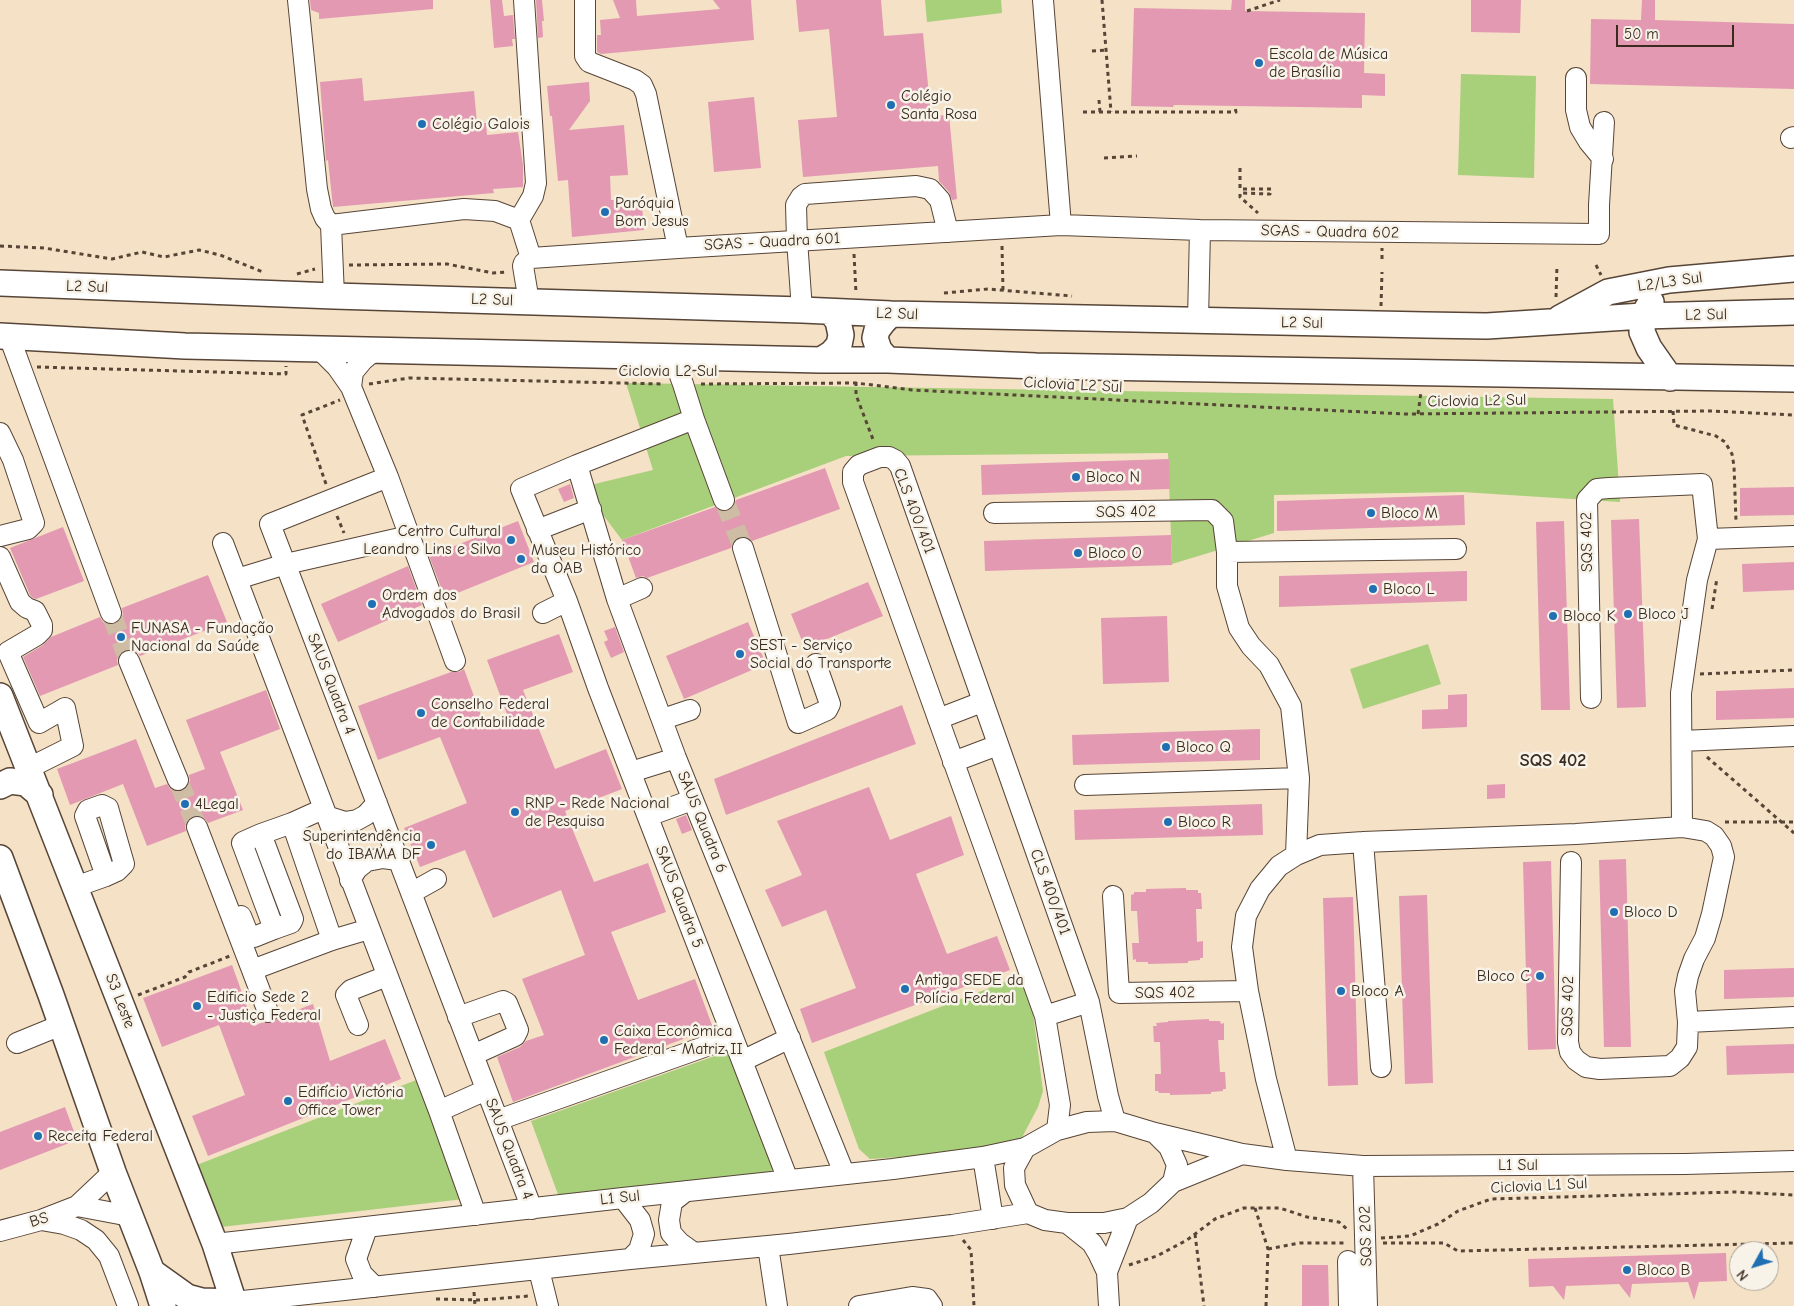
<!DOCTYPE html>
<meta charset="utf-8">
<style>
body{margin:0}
#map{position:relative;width:1794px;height:1306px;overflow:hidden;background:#f4e1c6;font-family:"Comic Neue",sans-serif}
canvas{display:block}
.north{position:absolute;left:1729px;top:1241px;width:50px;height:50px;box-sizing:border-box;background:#f7f3e8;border:1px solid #aca397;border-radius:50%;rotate:231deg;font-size:14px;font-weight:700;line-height:20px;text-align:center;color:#3b2a1e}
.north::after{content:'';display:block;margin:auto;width:18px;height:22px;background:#1f6fb2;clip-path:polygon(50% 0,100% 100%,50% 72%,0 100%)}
.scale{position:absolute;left:1616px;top:25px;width:118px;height:22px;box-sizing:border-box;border:2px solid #3b2a1e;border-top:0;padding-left:6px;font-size:15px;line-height:18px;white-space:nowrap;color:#3b2a1e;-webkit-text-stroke:4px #f7f3e8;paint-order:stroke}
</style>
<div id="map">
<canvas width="1794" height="1306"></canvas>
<div class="north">N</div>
<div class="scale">50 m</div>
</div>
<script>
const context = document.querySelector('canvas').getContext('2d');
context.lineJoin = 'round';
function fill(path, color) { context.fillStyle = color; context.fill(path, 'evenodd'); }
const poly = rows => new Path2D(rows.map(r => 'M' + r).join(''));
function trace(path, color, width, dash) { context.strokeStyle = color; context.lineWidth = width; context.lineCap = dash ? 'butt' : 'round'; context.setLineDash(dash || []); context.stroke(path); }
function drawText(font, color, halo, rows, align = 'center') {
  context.font = font + ' "Comic Neue",sans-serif'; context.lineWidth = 5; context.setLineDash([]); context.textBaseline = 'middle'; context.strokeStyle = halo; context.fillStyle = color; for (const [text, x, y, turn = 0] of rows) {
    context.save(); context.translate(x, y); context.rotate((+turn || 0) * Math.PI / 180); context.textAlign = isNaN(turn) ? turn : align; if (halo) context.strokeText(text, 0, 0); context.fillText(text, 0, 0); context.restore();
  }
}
fill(poly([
 [925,0,1001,0,1002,13,927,22],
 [1461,74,1536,76,1534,178,1458,175],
 [626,383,1613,399,1620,502,1462,492,1274,495,1274,533,1172,564,1168,453,846,456,622,540,582,487,653,470],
 [1428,644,1441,684,1363,709,1350,669],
 [1028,973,1043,1091,1038,1107,1016,1149,870,1159,859,1149,824,1052],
 [729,1051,775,1170,748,1177,559,1197,531,1121],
 [419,1079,464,1199,221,1227,194,1166]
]), '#a8cf7a');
fill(poly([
 [310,0,433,0,433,9,319,19,319,13,311,10],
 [490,0,502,0,504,16,513,15,515,39,512,39,513,46,494,48],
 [536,0,542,0,544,21,542,21,543,37,538,38],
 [613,0,636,0,637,16,720,9,713,0,751,0,754,40,601,54,597,52,597,35,601,35,600,20,620,18],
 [796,0,881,0,884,36,923,33,931,116,949,115,957,199,952,200,949,192,939,181,938,166,803,177,798,120,837,117,829,29,799,32],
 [1232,0,1245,0,1245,11,1365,13,1364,73,1385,74,1385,96,1362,95,1362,108,1174,105,1173,107,1131,106,1134,8,1231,10],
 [1471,0,1521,0,1520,33,1471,32],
 [1642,0,1655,0,1655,20,1794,24,1794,89,1590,84,1591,19,1641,20],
 [362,78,364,101,474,91,477,123,486,123,487,135,518,132,523,165,523,187,493,189,494,193,333,207,328,160,326,161,320,82],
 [589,82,590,101,569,130,624,125,628,175,610,176,611,200,620,200,620,207,642,205,644,230,572,237,568,180,558,181,552,116,550,116,547,86],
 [754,97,761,168,714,172,708,102],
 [1169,459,1170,489,982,495,981,465],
 [825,468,840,509,752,541,746,537,739,537,734,540,731,548,647,578,643,576,636,578,622,540,715,507,722,512,728,511,733,507,736,500],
 [570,484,574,498,564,502,558,489],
 [1794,487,1794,515,1740,516,1740,488],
 [1464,495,1465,525,1277,531,1277,501],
 [1639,519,1646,707,1617,708,1611,520],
 [518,521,534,562,445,598,429,556],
 [1564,521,1570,710,1541,710,1536,522],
 [63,527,84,581,36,599,33,598,30,595,10,548],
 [1171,535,1172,565,985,571,984,541],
 [1794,562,1794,590,1743,592,1742,564],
 [408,566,422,605,338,642,321,604],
 [1467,571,1467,601,1279,607,1279,576],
 [208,575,227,622,140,656,136,651,130,649,125,650,119,654,117,660,118,665,40,696,23,657,43,645,51,637,100,617,103,622,109,625,116,624,120,620,123,615,122,608],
 [868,582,883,616,805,648,791,614],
 [1167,616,1169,682,1103,684,1101,618],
 [748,622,766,664,684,699,666,656],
 [615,627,624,652,611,658,604,642,608,640,604,631],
 [559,634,573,672,523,690,555,769,606,749,622,789,565,811,594,882,648,863,666,912,611,932,638,1000,695,979,713,1028,513,1102,497,1057,520,1047,526,1041,544,1035,522,979,585,955,561,890,493,918,465,850,420,867,404,828,467,803,440,737,378,760,358,706,451,672,459,672,464,669,485,726,508,717,487,660],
 [1794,688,1794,718,1716,720,1716,691],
 [266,690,280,729,220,752,243,810,208,823,204,818,199,815,193,816,188,820,185,826,186,831,147,846,123,784,70,805,57,769,136,739,155,788,167,784,171,790,177,792,183,791,187,788,190,782,189,775,205,769,186,720],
 [1467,694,1467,727,1422,729,1422,710,1448,709,1448,695],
 [902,705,916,744,726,815,714,779],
 [1260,729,1260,760,1073,765,1072,735],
 [1505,784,1505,798,1487,799,1487,785],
 [869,787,890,840,951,816,964,855,916,874,947,954,997,936,1010,970,812,1043,800,1009,856,988,826,910,782,927,765,890,802,875,777,821],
 [1262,804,1263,835,1075,840,1074,810],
 [686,815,692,830,682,834,676,819],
 [1626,859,1631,1047,1604,1047,1599,860],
 [1551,861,1556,1049,1528,1050,1523,862],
 [1186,888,1186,890,1198,890,1198,893,1201,893,1202,909,1196,909,1197,942,1203,941,1203,958,1200,958,1200,960,1188,961,1188,963,1148,964,1148,962,1136,962,1136,959,1133,960,1132,943,1139,943,1137,911,1131,911,1131,895,1134,894,1134,892,1146,892,1146,889],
 [1427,895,1433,1083,1405,1084,1399,896],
 [1353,897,1358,1085,1328,1086,1323,898],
 [232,965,254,1026,263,1022,272,1023,279,1017,313,1004,330,1061,385,1039,401,1079,208,1156,192,1116,245,1095,219,1025,162,1047,143,998],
 [1794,968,1794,997,1724,999,1724,970],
 [1209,1019,1209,1021,1220,1021,1221,1024,1224,1023,1224,1040,1218,1040,1220,1072,1225,1072,1226,1089,1223,1089,1223,1091,1211,1092,1211,1094,1170,1095,1170,1093,1159,1093,1158,1091,1155,1091,1155,1074,1161,1074,1160,1042,1154,1042,1153,1026,1157,1026,1156,1023,1168,1022,1168,1021],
 [1794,1044,1794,1073,1727,1075,1726,1046],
 [65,1107,77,1140,0,1170,0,1132],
 [1726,1253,1727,1281,1699,1282,1694,1300,1688,1282,1632,1284,1630,1298,1619,1284,1566,1286,1564,1300,1553,1286,1529,1287,1528,1259],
 [1302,1265,1328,1265,1329,1306,1302,1306]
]), '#e399b2');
trace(poly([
 [724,500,743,548],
 [111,613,129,661],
 [178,780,197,827]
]), '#cfbca4', 20, [20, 10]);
const minor = poly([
 [298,0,317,189,321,209,325,218,331,225],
 [585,0,585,56,589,62,635,80,642,85,646,94,678,248],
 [1043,0,1061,225],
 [1576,78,1576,110,1580,127,1589,142,1603,159],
 [1791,138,1794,137],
 [519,220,533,196,536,183,524,0],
 [334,296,331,225,464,209,495,211,519,220,531,258],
 [529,302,523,266,524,263,531,258,678,248,1061,225,1200,230,1599,234,1599,205,1604,122],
 [802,310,797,240,796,205,801,197,805,194,916,186,930,189,940,200,948,232],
 [1198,320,1200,230],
 [9,336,111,613],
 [319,349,337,367,351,387,388,477,455,661],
 [673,357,683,384,694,419,577,465,521,489,567,601,598,688,788,1180],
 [351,387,353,372,363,360,375,350],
 [694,419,724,500],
 [0,433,13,460,34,523,28,529,0,536],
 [577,465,617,599,676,758,844,1173],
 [388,477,270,524,532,1209],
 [994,513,1212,510,1223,521,1227,552,1227,586,1239,628,1251,646,1269,665,1291,706,1299,778,1296,855],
 [537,530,591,509],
 [1708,539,1794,536],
 [223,543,439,1111,476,1215],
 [743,548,798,723,827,710,830,704,816,664],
 [1227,552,1456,549],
 [0,557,20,602,27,608,35,611,42,625,42,630,37,635,8,652,39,723,65,708,73,746,29,768],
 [237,579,286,564,409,536],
 [617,599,642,588],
 [543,613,567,601],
 [129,661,178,780],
 [1591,698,1587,500,1597,489,1609,488,1702,484,1708,539,1697,580,1681,693,1682,827],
 [663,719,690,710],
 [938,719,982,702],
 [1682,741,1794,736],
 [953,762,998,745],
 [631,772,676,758],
 [1085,785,1299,778],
 [326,816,345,822,357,820,366,815,377,803],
 [648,816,692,800],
 [292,823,332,940],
 [197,827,252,970,332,940,369,929],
 [261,834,293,919,291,923,274,929,242,843,243,842,261,834,292,823,323,809],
 [1363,842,1381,1067],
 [350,880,357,869,367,861,383,858,398,860],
 [75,887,106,876,117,871,124,864,108,808,102,805,88,810,85,816,106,876],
 [411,893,436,879],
 [1113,896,1119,993,1248,991],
 [241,916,249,936,254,937,274,929],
 [252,970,268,1012],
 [1045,1016,1089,1002],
 [458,1017,503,1001,507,1003,518,1030,515,1036,473,1055],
 [1688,1022,1794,1017],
 [358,1025,346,995,351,990,387,976],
 [17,1043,61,1025],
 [742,1061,790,1038],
 [439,1111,486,1090],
 [498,1120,732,1037],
 [1115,1121,1155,1133,1169,1147,1177,1165,1173,1182,1151,1203,1128,1218,1104,1223,1067,1223,1045,1220,1028,1213,1015,1185,1014,1168,1025,1148,1057,1130,1087,1122,1115,1121],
 [1057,1130,1060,1105,1045,1016,853,482,853,472,859,465,880,457,889,457,895,460,900,466,1089,1002,1108,1096,1115,1121],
 [1155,1133,1242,1154,1287,1160,1363,1166,1685,1164,1794,1161],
 [983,1157,993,1219],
 [1287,1160,1266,1079,1248,991,1242,947,1246,916,1260,889,1279,866,1296,855,1320,845,1363,842,1576,834,1682,827,1706,831,1714,836,1721,846,1724,857,1712,914,1705,938,1694,959,1688,976,1685,991,1688,1022,1687,1047,1680,1058,1670,1066,1600,1069,1586,1067,1576,1060,1570,1052,1568,1042,1571,862],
 [1363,1166,1367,1306],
 [1173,1182,1242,1154],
 [686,1191,672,1202,669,1220,671,1233,680,1243,694,1253],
 [623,1198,640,1220,644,1234,639,1250,630,1259],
 [77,1206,130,1216],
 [41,1220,64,1224,81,1230,96,1240,109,1256,128,1306],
 [1067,1223,1092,1243,1098,1253,1107,1272,1109,1306],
 [367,1228,356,1259,362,1274,375,1287],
 [0,1231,41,1220,77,1206,113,1172],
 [215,1244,623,1198,893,1169,983,1157,1025,1148],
 [768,1246,777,1306],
 [1348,1261,1349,1306],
 [539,1270,548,1306],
 [1107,1272,1128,1218],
 [234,1302,630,1259,789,1244,952,1225,1028,1213],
 [859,1306,912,1297,927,1299,932,1306]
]);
const major = poly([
 [0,283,334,296,802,310,891,314,1425,325,1487,326,1643,316,1794,312],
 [1651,302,1643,316,1642,332,1649,348,1670,378],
 [1560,318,1608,292,1669,280,1794,269],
 [0,336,185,346,821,360,888,360,1036,366,1794,379],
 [821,360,832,353,839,345,841,335,838,321,831,312],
 [888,360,879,350,875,338,877,330,883,322,891,314],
 [0,696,215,1244,235,1306],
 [0,786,10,781,26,783,40,795],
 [0,858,51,995,113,1172,152,1272,163,1306],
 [152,1272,187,1297,202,1301,234,1302]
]);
trace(minor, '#574537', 22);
trace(major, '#574537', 28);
trace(poly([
 [1102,0,1111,112],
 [1247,11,1280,0],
 [1092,51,1106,50],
 [1099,100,1100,112],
 [1083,112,1236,112,1235,107],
 [1104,158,1137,156],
 [1240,168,1240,189,1271,189,1270,194,1240,193,1240,197,1258,213],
 [0,246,44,248,112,259,142,252,164,257,199,250,220,255,263,272],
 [1002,246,1003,290],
 [854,254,856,293],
 [1382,259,1382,248],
 [349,265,447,264,493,273,507,272],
 [1596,265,1601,275],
 [297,274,315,269],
 [944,293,988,289,1072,296],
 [1556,297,1557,265],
 [1381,306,1382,272],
 [37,367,286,374,286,366],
 [856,382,856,395,874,442],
 [369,384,409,378,664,384],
 [701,384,856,383,912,390,1405,414,1712,411,1794,415],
 [1673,411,1674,425,1716,436,1725,442,1732,454,1734,466,1736,521],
 [1418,414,1421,392],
 [326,484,302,415,340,400],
 [337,516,344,533],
 [1712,609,1717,578],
 [1700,674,1794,670],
 [1707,757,1794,833],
 [1725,822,1794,822],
 [138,995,185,977,189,972,230,956],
 [1255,1208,1268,1249,1266,1306],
 [1195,1234,1204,1306],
 [1381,1238,1410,1236,1438,1224,1458,1211,1491,1199,1734,1192,1794,1195],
 [963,1240,971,1250,974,1306],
 [1383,1243,1444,1243,1458,1251,1794,1243],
 [1268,1249,1300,1243,1344,1243],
 [1129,1265,1157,1256,1187,1240,1215,1219,1244,1208,1280,1208,1307,1217,1339,1222,1348,1230],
 [474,1292,475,1306],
 [436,1299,480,1300,529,1296]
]), '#574537', 3, [4, 4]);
trace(minor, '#fff', 20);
trace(major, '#fff', 25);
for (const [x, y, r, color] of [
 [1259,63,5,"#1f6fb2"],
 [891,105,5,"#1f6fb2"],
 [422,124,5,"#1f6fb2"],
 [605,212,5,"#1f6fb2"],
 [1076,477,5,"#1f6fb2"],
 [1371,513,5,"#1f6fb2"],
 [511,540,5,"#1f6fb2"],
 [1078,553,5,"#1f6fb2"],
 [521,559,5,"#1f6fb2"],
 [1373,589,5,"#1f6fb2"],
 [372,604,5,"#1f6fb2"],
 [1628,614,5,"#1f6fb2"],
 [1553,616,5,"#1f6fb2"],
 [121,637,5,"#1f6fb2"],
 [740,654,5,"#1f6fb2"],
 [421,713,5,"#1f6fb2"],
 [1166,747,5,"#1f6fb2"],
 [185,804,5,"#1f6fb2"],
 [515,812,5,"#1f6fb2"],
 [1168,822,5,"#1f6fb2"],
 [431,845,5,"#1f6fb2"],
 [1614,912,5,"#1f6fb2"],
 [1540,976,5,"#1f6fb2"],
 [905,989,5,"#1f6fb2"],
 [1341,991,5,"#1f6fb2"],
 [197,1006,5,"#1f6fb2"],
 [604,1040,5,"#1f6fb2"],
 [288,1101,5,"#1f6fb2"],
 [38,1136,5,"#1f6fb2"],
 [1627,1270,5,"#1f6fb2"]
]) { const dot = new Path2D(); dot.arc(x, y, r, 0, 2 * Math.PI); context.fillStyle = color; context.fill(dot); trace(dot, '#f7f3e8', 2); }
drawText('16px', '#3b2a1e', '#f7f3e8', [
 ["Escola de Música",1269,54],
 ["de Brasília",1269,72],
 ["Colégio",901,96],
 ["Santa Rosa",901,114],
 ["Colégio Galois",432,124],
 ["Paróquia",615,203],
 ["Bom Jesus",615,221],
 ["Bloco N",1086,477],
 ["Bloco M",1381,513],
 ["Centro Cultural",501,531,"right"],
 ["Leandro Lins e Silva",501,549,"right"],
 ["Museu Histórico",531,550],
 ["da OAB",531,568],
 ["Bloco O",1088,553],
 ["Bloco L",1383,589],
 ["Ordem dos",382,595],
 ["Advogados do Brasil",382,613],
 ["Bloco J",1638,614],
 ["Bloco K",1563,616],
 ["FUNASA - Fundação",131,628],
 ["Nacional da Saúde",131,646],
 ["SEST - Serviço",750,645],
 ["Social do Transporte",750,663],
 ["Conselho Federal",431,704],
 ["de Contabilidade",431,722],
 ["Bloco Q",1176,747],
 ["RNP - Rede Nacional",525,803],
 ["de Pesquisa",525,821],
 ["4Legal",195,804],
 ["Bloco R",1178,822],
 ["Superintendência",421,836,"right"],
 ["do IBAMA DF",421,854,"right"],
 ["Bloco D",1624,912],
 ["Bloco C",1530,976,"right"],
 ["Antiga SEDE da",915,980],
 ["Polícia Federal",915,998],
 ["Bloco A",1351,991],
 ["Edificio Sede 2",207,997],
 ["- Justiça Federal",207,1015],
 ["Caixa Econômica",614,1031],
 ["Federal - Matriz II",614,1049],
 ["Edifício Victória",298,1092],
 ["Office Tower",298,1110],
 ["Receita Federal",48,1136],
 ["Bloco B",1637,1270]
], 'left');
drawText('16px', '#3b2a1e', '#f7f3e8', [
 ["SGAS - Quadra 602",1330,232,1],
 ["SGAS - Quadra 601",772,242,-3],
 ["L2/L3 Sul",1670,282,-8],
 ["L2 Sul",87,287,2],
 ["L2 Sul",492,300,2],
 ["L2 Sul",897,314,2],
 ["L2 Sul",1706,315,-1],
 ["L2 Sul",1302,323,1],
 ["Ciclovia L2 Sul",668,371],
 ["Ciclovia L2 Sul",1073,385,3],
 ["Ciclovia L2 Sul",1477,401,-1],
 ["CLS 400/401",914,511,69],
 ["SQS 402",1126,512,-1],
 ["SQS 402",1587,542,-91],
 ["SAUS Quadra 4",331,684,69],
 ["SAUS Quadra 6",702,822,68],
 ["CLS 400/401",1050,892,70],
 ["SAUS Quadra 5",679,897,69],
 ["SQS 402",1165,993,-1],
 ["S3 Leste",120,1001,69],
 ["SQS 402",1568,1006,-89],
 ["SAUS Quadra 4",509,1149,69],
 ["L1 Sul",1518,1165],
 ["Ciclovia L1 Sul",1539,1186,-3],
 ["L1 Sul",620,1198,-6],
 ["BS",39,1220,-18],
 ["SQS 202",1366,1236,-92]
]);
drawText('bold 18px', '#3b2a1e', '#f7f3e8', [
 ["SQS 402",1553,761]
]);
</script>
